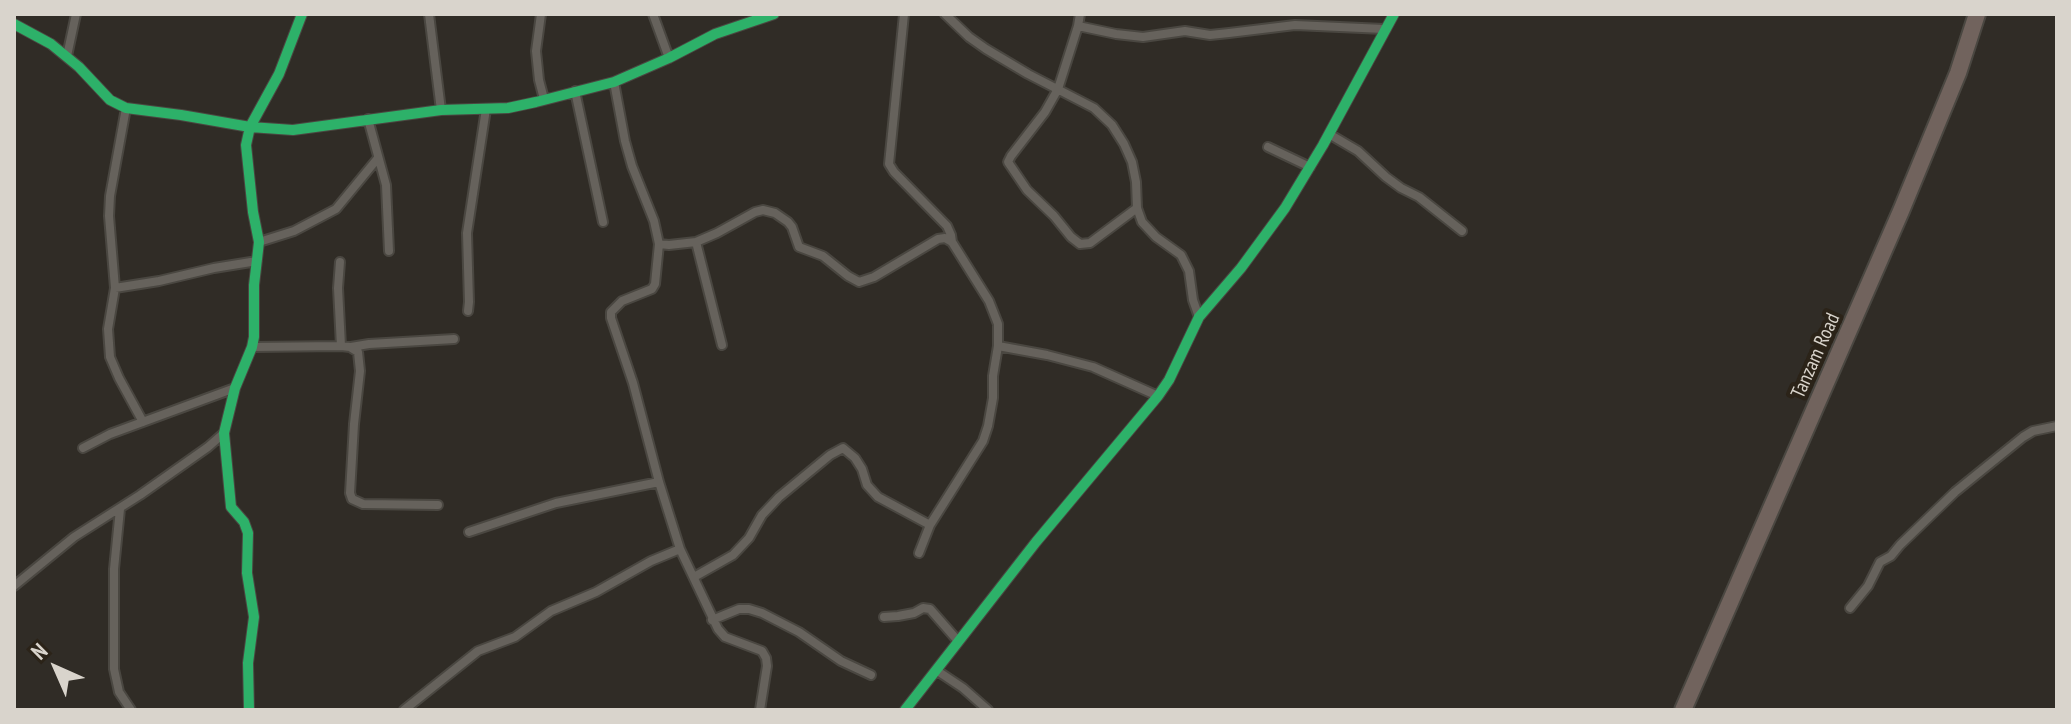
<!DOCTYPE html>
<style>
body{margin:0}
#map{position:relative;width:2071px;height:724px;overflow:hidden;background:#302c26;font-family:"PT Sans Narrow",sans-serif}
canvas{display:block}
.frame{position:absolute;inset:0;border:16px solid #d9d4cc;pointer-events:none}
.north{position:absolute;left:16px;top:628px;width:80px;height:80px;-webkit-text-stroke:6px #2b2318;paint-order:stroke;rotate:315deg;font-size:22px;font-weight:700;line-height:32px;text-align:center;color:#d9d4cc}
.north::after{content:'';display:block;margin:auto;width:28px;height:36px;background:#d9d4cc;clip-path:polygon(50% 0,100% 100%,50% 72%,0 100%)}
</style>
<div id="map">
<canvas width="2071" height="724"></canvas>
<div class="frame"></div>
<div class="north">N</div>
</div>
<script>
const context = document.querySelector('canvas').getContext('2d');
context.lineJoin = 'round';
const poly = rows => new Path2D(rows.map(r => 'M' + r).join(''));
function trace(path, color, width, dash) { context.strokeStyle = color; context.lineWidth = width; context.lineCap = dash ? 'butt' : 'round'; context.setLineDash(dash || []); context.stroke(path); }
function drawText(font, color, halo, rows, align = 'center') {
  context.font = font + ' "PT Sans Narrow",sans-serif'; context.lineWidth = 8; context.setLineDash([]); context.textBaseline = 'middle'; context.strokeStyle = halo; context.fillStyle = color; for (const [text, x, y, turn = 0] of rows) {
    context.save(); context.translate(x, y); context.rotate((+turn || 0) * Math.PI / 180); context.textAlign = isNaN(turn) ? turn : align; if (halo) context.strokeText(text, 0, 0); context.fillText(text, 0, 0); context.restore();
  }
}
const street = poly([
 [429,14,441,110],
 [541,14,536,51,539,80,544,99],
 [653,14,669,58],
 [904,14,889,164,894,172,947,226,951,235,952,242],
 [945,14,969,37,986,49,1028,74,1094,108,1112,125,1124,144,1132,162,1136,182,1137,208,1142,222,1156,237,1181,255,1189,271,1193,300,1199,317],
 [1080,14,1078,26,1058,89,1045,112,1011,156,1008,162,1027,190,1054,216,1071,237,1080,244,1090,243,1137,208],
 [14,24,51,44,79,67,110,100,126,108,181,115,250,127,293,130,441,110,508,108,536,102,614,82,669,58,715,34,774,14],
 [1078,26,1116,34,1143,37,1185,31,1210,35,1229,33,1295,25,1384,29],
 [67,56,76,14],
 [614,82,625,141,632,166,654,221,659,244,655,284,652,289,622,301,611,312,611,318,633,383,659,482,680,549,718,629,725,637,762,651,766,658,767,666,760,710],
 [575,91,603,222],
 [126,108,110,196,109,216,115,288,108,329,110,357,119,378,143,422],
 [368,119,386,185,389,251],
 [1329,134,1358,151,1386,177,1401,188,1419,197,1462,231],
 [1268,147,1310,167],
 [259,242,294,231,336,209,378,158],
 [696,242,722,345],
 [659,244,669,245,696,242,717,233,755,212,763,210,775,213,788,222,792,227,799,247,823,256,848,276,859,282,874,277,938,239,945,238,952,242,989,301,998,324,998,346,993,376,993,398,988,426,983,441,930,525,919,553],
 [340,262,338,288,341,346],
 [115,288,159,281,214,268,257,261],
 [468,311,469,302,467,233,486,109],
 [998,346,1047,355,1093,367,1158,396],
 [252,347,341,346,350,347,358,352,360,371,354,424,350,493,352,499,363,504,438,505],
 [351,347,369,344,454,339],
 [83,448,110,434,235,388],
 [120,509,114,569,114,669,119,692,131,710],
 [469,532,556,503,659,482],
 [694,577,733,555,749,538,762,515,779,497,830,455,843,448,855,458,862,469,867,485,878,497,930,525],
 [14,586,74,537,140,495,208,447,224,433],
 [1850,608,1868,586,1880,562,1891,556,1900,545,1955,492,2023,437,2033,431,2057,426],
 [884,617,898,616,914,613,923,608,930,609,958,641],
 [712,620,739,609,749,609,762,613,799,632,841,661,871,675],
 [936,670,963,688,988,710],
 [249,710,248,663,254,617,247,573,248,533,244,522,231,507,224,433,235,388,252,347,254,337,254,285,259,242,253,212,246,145,250,127,279,74,302,14],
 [404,710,478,651,515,637,551,611,596,592,651,561,680,549],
 [905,710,1036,542,1158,396,1169,380,1199,317,1241,268,1285,208,1323,145,1394,14]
]);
const highway = poly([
 [1683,710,1901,211,1958,73,1977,14]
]);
trace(street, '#4a4741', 12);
trace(highway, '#4a4741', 20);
trace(street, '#66625c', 8);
trace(highway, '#71635d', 16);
trace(poly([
 [14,24,51,44,79,67,110,100,126,108,181,115,250,127,293,130,441,110,508,108,536,102,614,82,669,58,715,34,774,14],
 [249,710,248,663,254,617,247,573,248,533,244,522,231,507,224,433,235,388,252,347,254,337,254,285,259,242,253,212,246,145,250,127,279,74,302,14],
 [905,710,1036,542,1158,396,1169,380,1199,317,1241,268,1285,208,1323,145,1394,14]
]), '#2db169', 10);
drawText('20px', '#d9d4cc', '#2b2318', [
 ["Tanzam Road",1816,356,-66]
]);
</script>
